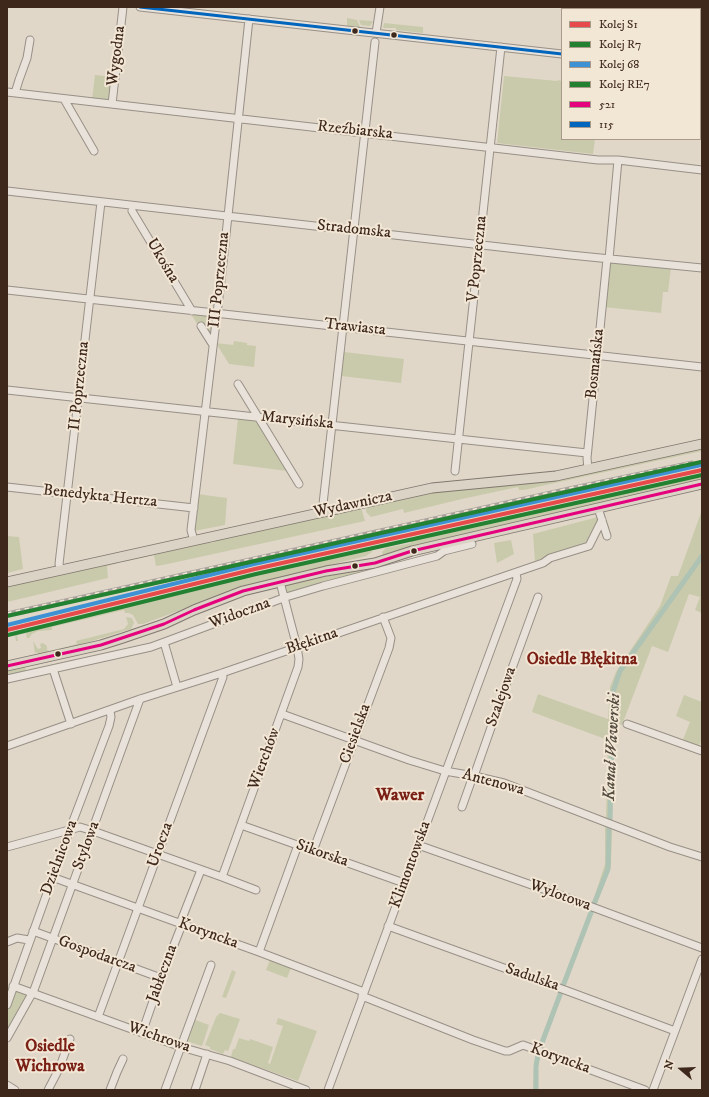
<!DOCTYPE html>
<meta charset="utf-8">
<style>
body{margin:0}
#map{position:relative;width:709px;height:1097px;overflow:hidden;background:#e0d7c8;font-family:"IM FELL DW Pica",serif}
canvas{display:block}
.frame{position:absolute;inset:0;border:8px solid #3e281c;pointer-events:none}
.legend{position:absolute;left:561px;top:8px;width:140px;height:132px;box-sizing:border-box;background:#f2e6d5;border:1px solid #aa9a8b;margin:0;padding:5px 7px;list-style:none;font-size:12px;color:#3e281c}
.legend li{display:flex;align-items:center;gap:8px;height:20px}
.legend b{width:20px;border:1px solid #aa9a8b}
.north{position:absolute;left:661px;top:1049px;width:40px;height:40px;-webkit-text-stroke:3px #f2e6d5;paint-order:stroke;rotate:289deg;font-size:11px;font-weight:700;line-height:16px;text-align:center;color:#3e281c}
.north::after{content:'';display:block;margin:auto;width:14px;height:18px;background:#3e281c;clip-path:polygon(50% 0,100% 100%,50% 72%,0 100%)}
</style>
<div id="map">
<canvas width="709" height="1097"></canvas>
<div class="frame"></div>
<ul class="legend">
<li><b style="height:5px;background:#e74a4a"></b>Kolej S1</li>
<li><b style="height:5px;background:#238132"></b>Kolej R7</li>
<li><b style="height:5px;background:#3e92d4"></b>Kolej 68</li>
<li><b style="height:5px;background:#238132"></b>Kolej RE7</li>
<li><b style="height:5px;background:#e5007d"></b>521</li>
<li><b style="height:5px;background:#0065bd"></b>115</li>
</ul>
<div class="north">N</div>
</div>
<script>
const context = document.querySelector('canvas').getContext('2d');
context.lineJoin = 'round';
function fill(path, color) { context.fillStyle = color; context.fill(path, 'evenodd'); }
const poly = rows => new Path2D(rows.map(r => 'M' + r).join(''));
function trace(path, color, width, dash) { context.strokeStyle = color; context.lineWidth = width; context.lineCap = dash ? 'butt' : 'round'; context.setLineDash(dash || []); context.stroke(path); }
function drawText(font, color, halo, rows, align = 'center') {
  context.font = font + ' "IM FELL DW Pica",serif'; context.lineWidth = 4; context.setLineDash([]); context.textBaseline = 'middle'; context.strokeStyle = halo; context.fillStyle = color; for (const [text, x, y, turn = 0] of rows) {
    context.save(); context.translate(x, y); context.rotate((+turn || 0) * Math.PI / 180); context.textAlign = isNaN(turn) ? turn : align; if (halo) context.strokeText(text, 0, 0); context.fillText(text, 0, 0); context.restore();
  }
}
fill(poly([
 [347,18,357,20,360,27,347,27],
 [359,20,372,21,373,22,370,26,361,25],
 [384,23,423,27,423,33,396,30,396,28,384,28,383,27],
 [95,75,113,77,110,99,109,100,92,99],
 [504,76,557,81,558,80,562,81,562,139,595,139,593,154,497,143],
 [700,78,702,78,702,120,700,119],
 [610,262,671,268,668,292,663,292,661,313,604,307],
 [191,314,214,316,212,337,199,327],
 [234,341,247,343,247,345,256,346,254,367,229,364,216,343,233,345],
 [344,352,404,359,401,383,341,376],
 [238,418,256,420,287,471,233,464],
 [702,448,702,451,550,484,524,490,519,490,518,487,462,499,404,513,403,509,371,517,366,512,366,506,432,492],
 [702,473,702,481,383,556,382,552,386,548,411,543,410,538],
 [197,494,227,498,225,525,194,531],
 [361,507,365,521,163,565,156,566,154,555,123,562,125,560,209,541,210,543,215,542,216,540],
 [702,510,702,613,695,610,700,597,689,594,668,652,652,646,622,725,614,722,611,820,606,818,608,740,532,712,538,694,608,719,610,687,616,672,660,606,671,576,678,576],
 [598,517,599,519,589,543,535,561,533,534],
 [7,536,19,537,23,569,7,573],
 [511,540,514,554,497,563,494,543],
 [371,547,372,552,366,556,245,586,143,624,138,624,133,615,129,613,125,613,124,610,52,627,52,630,38,631,32,634,29,638,27,638,26,633,17,635,18,641,16,641,15,635,137,605,137,602,195,587],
 [116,562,119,563,107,566,108,578,7,602,7,586],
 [381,565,375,568,376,570,289,593,286,592,284,587,288,582],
 [126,617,132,618,134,623,131,629,79,645,38,655,37,652,35,653,33,641,38,649,41,648,40,644,43,643,47,646,47,650,50,651,77,644,76,641,124,629,128,624],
 [25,665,26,672,7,677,7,669],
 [684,695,702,702,702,738,699,746,696,747,682,742,690,722,676,716],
 [605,826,612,829,611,866,596,905,592,904,605,864],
 [591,909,593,910,565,987,561,986],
 [270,960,291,968,287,978,266,970],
 [232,970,236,972,226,998,222,997],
 [15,990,26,993,26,996,7,1034,7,1010],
 [559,992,562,993,542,1049,538,1047],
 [220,1013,240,1019,228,1051,225,1050,223,1054,210,1049,210,1047,205,1045,216,1017],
 [278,1018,317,1031,298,1081,231,1057,233,1049,235,1049,239,1038,249,1041,250,1039,273,1047,268,1063,270,1064,283,1026,276,1024],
 [193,1019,209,1025,202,1046,186,1041],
 [537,1053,540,1054,538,1067,538,1090,533,1090,534,1066]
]), '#c9caab');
trace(poly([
 [610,820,613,692,620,671,702,556],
 [594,904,608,869,609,829],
 [563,986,592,910],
 [540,1048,561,992],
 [536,1090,536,1066,538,1055]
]), '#aec3b4', 5);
const minor = poly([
 [140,7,562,54],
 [700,32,702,17],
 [376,33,380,7],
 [700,69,702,70],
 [7,92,598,160,618,160,702,170],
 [15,93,19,80,27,58,30,40],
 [64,99,94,151],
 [112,104,123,7],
 [7,191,570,255,702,268],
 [132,211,192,311],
 [609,259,618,160],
 [7,290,702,367],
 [201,326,213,345],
 [238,384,299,484],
 [7,390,587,453],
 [588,469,587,458,607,259],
 [455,471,501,47],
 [7,487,194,508],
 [598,508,607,536],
 [325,512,323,504,375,42],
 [194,541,191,530,222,272,249,19],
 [61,570,59,564,101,202],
 [164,642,177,687],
 [53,669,71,724],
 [7,679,151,647,286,597,323,586,437,556,444,551,472,544],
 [282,714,409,760,445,771,474,776,504,783,670,847,702,857],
 [627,724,702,751],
 [7,746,140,699,222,673,543,563,550,558,589,546,602,520],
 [474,776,507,682,538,597],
 [462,807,473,776],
 [241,825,404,883],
 [418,845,560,895,702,948],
 [7,847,80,827,93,831,222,877,298,667,299,659,297,647,280,582],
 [313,851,389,648,391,638,383,617],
 [52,877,259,952,364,992],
 [222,877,256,890],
 [388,926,573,993,675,1031],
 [33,931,161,978],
 [7,942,17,938,29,940],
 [259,952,298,845],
 [13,986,181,1047,230,1061,306,1090],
 [362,996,473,1040,505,1051,509,1051,523,1045,645,1090],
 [7,1005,70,829,109,726,111,717,110,711],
 [98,1017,223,677,222,673],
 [142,1033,161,978,181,927,181,921,201,870],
 [7,1038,34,990,140,699],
 [7,1085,15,1090],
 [48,1090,59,1069,70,1039],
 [110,1090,117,1072,123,1059],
 [165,1090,211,965],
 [195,1090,207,1054],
 [328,1090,517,579,516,573],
 [653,1090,702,959]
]);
const major = poly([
 [7,582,432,488,556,476,702,444],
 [7,666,101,645,123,638,164,624,194,610,243,591,326,571,375,563,412,551,702,484]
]);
trace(minor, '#989086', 9);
trace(major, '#81786f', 11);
trace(minor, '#e8e2db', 7);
trace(major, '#dbd3c6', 9);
const rail = poly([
 [7,613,569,488,692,462]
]);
trace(rail, '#aaa39d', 3);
trace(rail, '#f2e6d5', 1.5, [4.5]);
trace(poly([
 [7,666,101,645,164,624,194,610,243,591,326,571,375,563,412,551,702,484]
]), '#e5007d', 3);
trace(poly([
 [140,7,562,54]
]), '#0065bd', 3);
trace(poly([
 [7,630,255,569,702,470]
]), '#e74a4a', 4);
trace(poly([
 [8,635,256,574,702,475]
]), '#238132', 4);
trace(poly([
 [7,625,254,564,701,465]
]), '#3e92d4', 4);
trace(poly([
 [7,616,701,462]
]), '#238132', 4);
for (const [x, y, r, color] of [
 [355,31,3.5,"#3e281c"],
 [394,35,3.5,"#3e281c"],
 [414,551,3.5,"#3e281c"],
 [355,566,3.5,"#3e281c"],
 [58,654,3.5,"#3e281c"]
]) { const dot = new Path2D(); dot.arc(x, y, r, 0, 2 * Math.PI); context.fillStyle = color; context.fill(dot); trace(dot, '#f2e6d5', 1.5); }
drawText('16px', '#3e281c', '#f2e6d5', [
 ["Wygodna",117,56,-83],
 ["Rzeźbiarska",355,131,6],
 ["Stradomska",354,230,6],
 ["V Poprzeczna",478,259,-84],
 ["Ukośna",162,261,59],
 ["III Poprzeczna",220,280,-84],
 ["Trawiasta",355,328,6],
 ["Bosmańska",596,364,-84],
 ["II Poprzeczna",80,386,-84],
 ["Marysińska",297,421,6],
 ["Benedykta Hertza",100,497,6],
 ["Wydawnicza",353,505,-12],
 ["Widoczna",240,614,-20],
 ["Błękitna",312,642,-19],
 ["Szalejowa",502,697,-71],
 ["Ciesielska",356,734,-70],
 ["Wierchów",265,759,-70],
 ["Antenowa",493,783,15],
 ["Urocza",161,845,-70],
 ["Stylowa",87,846,-70],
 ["Sikorska",322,854,19],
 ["Dzielnicowa",60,858,-70],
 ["Klimontowska",411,865,-70],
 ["Wylotowa",560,896,20],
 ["Koryncka",208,934,20],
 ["Gospodarcza",97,955,20],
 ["Jabłeczna",163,974,-70],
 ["Sadulska",532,978,19],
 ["Wichrowa",159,1038,19],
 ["Koryncka",560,1059,20]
]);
drawText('bold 17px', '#7a1f14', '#f2e6d5', [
 ["Osiedle Błękitna",582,660],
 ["Osiedle",50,1047],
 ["Wichrowa",50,1067]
]);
drawText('italic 17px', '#554d40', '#f2e6d5', [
 ["Kanał Wawerski",613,747,-87]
]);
drawText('bold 18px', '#7a1f14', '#f2e6d5', [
 ["Wawer",400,796]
]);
</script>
